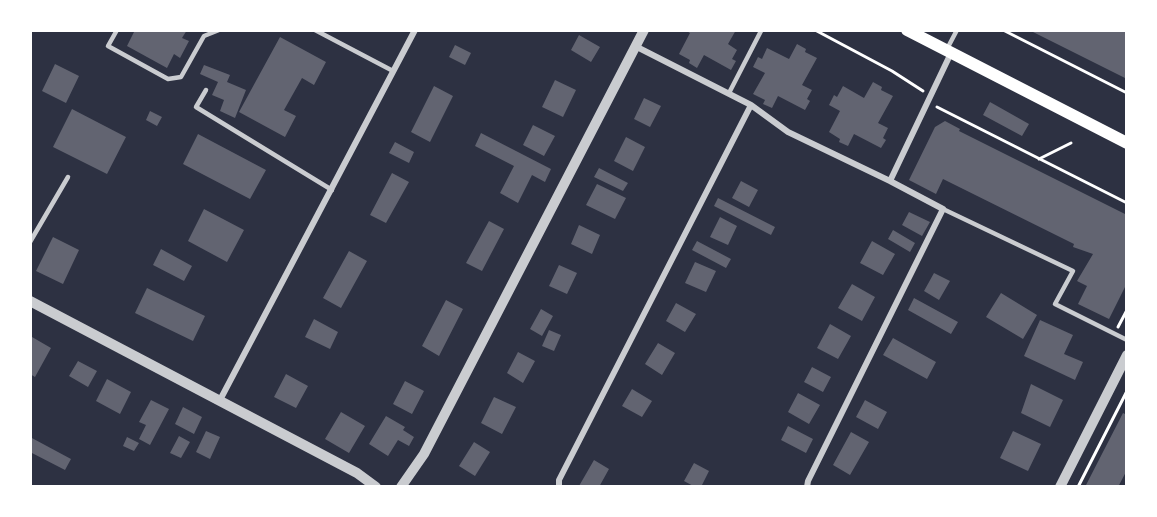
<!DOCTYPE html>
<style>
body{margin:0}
#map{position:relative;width:1157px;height:517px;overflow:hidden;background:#2d3142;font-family:"DejaVu Sans",sans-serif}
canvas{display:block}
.frame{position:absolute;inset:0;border:32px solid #fff;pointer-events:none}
</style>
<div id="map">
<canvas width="1157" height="517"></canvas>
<div class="frame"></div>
</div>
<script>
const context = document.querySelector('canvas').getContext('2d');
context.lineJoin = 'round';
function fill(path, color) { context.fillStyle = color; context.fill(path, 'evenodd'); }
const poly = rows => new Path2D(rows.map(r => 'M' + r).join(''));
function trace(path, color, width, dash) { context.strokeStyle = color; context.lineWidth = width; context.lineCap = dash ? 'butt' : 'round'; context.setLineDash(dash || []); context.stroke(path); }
fill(poly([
 [135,30,187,30,182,38,189,41,180,58,174,54,167,68,127,46],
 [685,30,736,30,728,44,737,50,732,59,736,61,731,70,704,55,697,68,689,63,690,60,679,54,690,33],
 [1029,30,1127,30,1127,79],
 [579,35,600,47,591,62,571,50],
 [280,37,326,62,314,85,302,78,284,110,296,116,285,137,239,112],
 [797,44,806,49,805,52,817,58,802,85,812,90,807,99,810,101,805,110,778,96,772,108,763,104,765,100,753,94,765,73,753,67,758,57,762,59,767,48,789,59],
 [455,45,471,53,465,65,449,57],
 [55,64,79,76,66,103,42,91],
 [204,65,230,75,227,82,246,90,235,118,220,111,224,100,212,95,218,82,200,74],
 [555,80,576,90,563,117,542,107],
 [873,82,882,87,881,90,893,96,878,123,888,128,883,138,886,140,881,148,854,134,848,146,839,142,840,139,829,132,840,111,829,105,834,95,837,97,843,86,864,98],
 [434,86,453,96,430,142,411,132],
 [644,98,661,106,650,127,634,119],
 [990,102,1029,124,1022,136,983,115],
 [72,109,126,137,107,174,53,147],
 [150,111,162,117,157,126,146,120],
 [945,121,960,129,959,131,1127,215,1127,283,1109,319,1078,304,1087,286,1077,281,1093,254,1073,247,1074,244,943,179,936,194,909,180,935,127],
 [533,125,555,136,544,156,523,145],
 [481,133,551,169,545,182,532,175,518,203,500,193,514,166,475,146],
 [198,134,266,170,250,199,183,164],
 [626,137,645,147,633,171,614,161],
 [395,142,414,152,409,163,389,153],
 [599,168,628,183,623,191,594,177],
 [392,173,409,182,386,223,370,215],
 [741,181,758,190,749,207,732,198],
 [597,184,626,198,615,219,586,205],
 [718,198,775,227,771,235,714,206],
 [204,209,244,230,227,262,188,241],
 [909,212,930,222,922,236,902,225],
 [720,217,737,226,728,245,710,237],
 [489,221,504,229,482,271,466,263],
 [579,225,600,235,592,254,571,244],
 [893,230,915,243,910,252,888,239],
 [53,237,79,250,63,284,36,271],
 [697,241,731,259,726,268,692,250],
 [872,241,895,254,883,275,860,263],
 [161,249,192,266,184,281,153,265],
 [349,251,367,261,341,308,323,298],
 [695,262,716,271,706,292,685,283],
 [559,265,577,273,567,294,549,286],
 [934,273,950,281,939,300,924,291],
 [852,284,875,297,862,321,838,308],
 [147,288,205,316,193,341,135,313],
 [1001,293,1037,315,1023,339,986,317],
 [914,298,958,322,951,334,908,310],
 [446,300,463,309,439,356,422,346],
 [676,303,696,314,685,332,666,321],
 [541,309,553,316,542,336,530,329],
 [314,319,338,332,330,349,305,337],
 [1040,320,1073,335,1064,354,1083,362,1075,380,1024,356],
 [830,324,851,336,838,359,817,348],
 [549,330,561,335,554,351,542,346],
 [32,337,51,348,35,377,30,374,30,340],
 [893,338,936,362,927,379,883,355],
 [658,343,675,353,662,375,645,364],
 [518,352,535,361,523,383,507,373],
 [78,361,97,371,88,387,69,376],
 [812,367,831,377,823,392,804,382],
 [286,374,308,386,296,408,274,397],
 [107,379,131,392,120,414,96,401],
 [405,381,424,391,412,414,393,404],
 [1031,384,1063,400,1050,427,1021,413],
 [632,389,652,401,642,417,622,406],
 [798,393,820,405,809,424,788,412],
 [494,397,516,407,502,434,481,423],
 [151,400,169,409,150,445,139,439,146,425,139,422],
 [865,400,887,412,878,429,856,417],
 [183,407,202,417,194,434,175,424],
 [341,412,365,426,349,453,325,439],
 [1123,413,1127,415,1127,470,1118,487,1085,487],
 [386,416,405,427,403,430,414,437,409,446,398,440,388,456,369,444],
 [788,426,813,439,806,453,781,440],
 [206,431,220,437,210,459,196,452],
 [1013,431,1041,444,1028,471,1000,458],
 [851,432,869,442,850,475,833,465],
 [179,436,190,442,181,458,170,453],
 [30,437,71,459,65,470,30,452],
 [127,437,139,443,134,451,123,446],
 [474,442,490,452,475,476,459,466],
 [594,460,609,469,599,487,581,487,579,486],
 [694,463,709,471,701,487,695,487,684,481]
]), '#626471');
trace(poly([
 [815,30,892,71,923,91],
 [1003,30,1127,93],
 [937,107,1127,203],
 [1039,159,1071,143],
 [1118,327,1127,310],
 [1078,487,1127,391]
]), '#fff', 3);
trace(poly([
 [117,30,108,46,168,79,181,77,204,36,219,30],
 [315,30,393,71],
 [947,49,957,30],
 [206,90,196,107,332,190],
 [729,93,761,31],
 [943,209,1073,271,1055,304,1127,340],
 [30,242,68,177]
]), '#caccd0', 4.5);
trace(poly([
 [635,46,751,105,788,132,890,181],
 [220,400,415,30],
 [559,487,559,480,751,105],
 [807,487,808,481,943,209,890,181,951,53]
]), '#caccd0', 6);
trace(poly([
 [30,301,357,473,376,487],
 [401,487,424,454,644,30],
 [1060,487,1127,355]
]), '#caccd0', 10);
trace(poly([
 [907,30,1127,143]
]), '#fff', 12);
</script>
